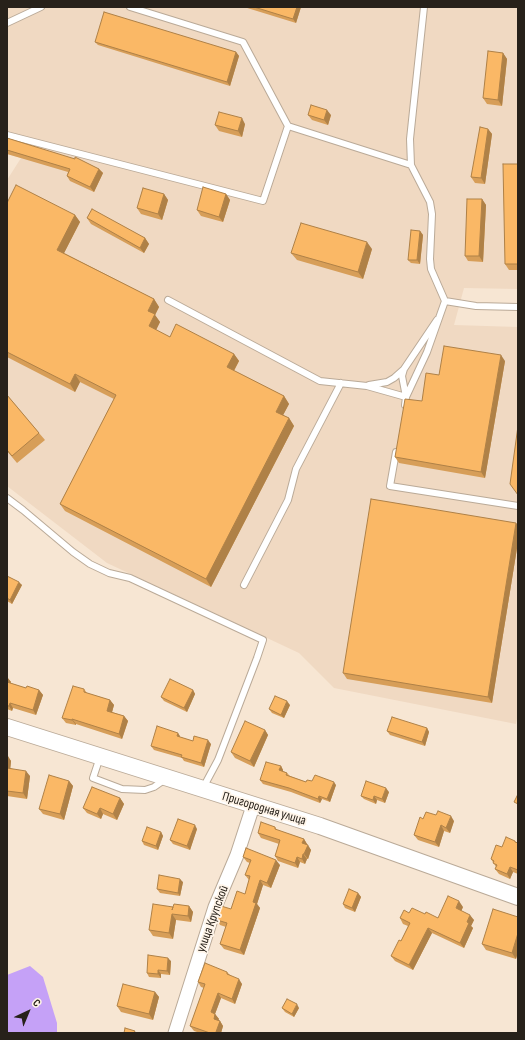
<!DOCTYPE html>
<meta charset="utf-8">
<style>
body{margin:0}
#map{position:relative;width:525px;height:1040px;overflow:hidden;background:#f7e6d3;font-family:"Sofia Sans Condensed",sans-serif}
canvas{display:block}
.frame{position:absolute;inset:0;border:8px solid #27211a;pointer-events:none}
.north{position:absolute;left:8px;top:992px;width:40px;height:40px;-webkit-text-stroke:3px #fff5e9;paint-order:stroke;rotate:44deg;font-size:11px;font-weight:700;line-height:16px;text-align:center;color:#27211a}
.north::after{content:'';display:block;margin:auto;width:14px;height:18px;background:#27211a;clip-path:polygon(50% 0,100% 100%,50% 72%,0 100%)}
</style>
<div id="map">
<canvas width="525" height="1040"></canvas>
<div class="frame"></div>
<div class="north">С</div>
</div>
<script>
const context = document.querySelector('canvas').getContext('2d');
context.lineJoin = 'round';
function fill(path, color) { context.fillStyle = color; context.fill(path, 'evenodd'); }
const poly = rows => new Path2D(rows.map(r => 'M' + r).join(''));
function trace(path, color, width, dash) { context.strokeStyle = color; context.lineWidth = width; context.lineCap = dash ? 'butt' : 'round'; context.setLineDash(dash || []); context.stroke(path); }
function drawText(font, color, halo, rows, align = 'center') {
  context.font = font + ' "Sofia Sans Condensed",sans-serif'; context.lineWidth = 3.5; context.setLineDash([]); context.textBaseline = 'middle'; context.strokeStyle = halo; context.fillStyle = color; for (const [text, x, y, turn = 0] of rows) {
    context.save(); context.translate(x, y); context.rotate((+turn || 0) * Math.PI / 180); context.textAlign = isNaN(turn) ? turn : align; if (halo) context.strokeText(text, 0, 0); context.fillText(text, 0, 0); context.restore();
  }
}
fill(poly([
 [7,7,518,7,518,289,464,288,454,325,518,327,518,713,516,724,334,688,299,653,107,563,7,486,7,180,21,158,7,154]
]), '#f0d9c2');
fill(poly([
 [30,966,43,977,57,1023,57,1033,7,1033,7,975]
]), '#c5a1f7');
const service = poly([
 [130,7,243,42,288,126,411,165],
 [7,23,41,7],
 [7,135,263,201,288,126],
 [168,300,320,381,367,386,406,397],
 [445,301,476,306,518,307],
 [369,385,387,382,394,378,403,370],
 [406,397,402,376,404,369,437,320],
 [405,405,406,397,427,352,445,301,431,269,430,259,432,214,430,202,411,165,410,139,424,7],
 [396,452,390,486,518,506],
 [7,498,23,510,73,552,90,564,109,573,130,578,263,640,257,658,218,760,203,788],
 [244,585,288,500,296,469,341,383],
 [100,757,93,778,122,789,145,790,154,787,164,780]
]);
const minor = poly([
 [175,1033,215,907,237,855,253,806]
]);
const tertiary = poly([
 [7,727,320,826,518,897]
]);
trace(service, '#baaa98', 8);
trace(minor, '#baaa98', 15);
trace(tertiary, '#baaa98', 18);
trace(service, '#fff', 6);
trace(minor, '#fff', 13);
trace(tertiary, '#fff', 16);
fill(poly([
 [244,7,301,7,296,23],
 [95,42,236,52,239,56,230,86,98,45],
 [503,53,507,59,502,106,487,104,483,98],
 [308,115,331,115,328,125,312,120],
 [245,124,242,137,219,131,215,125],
 [488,129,492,134,485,184,475,183,471,177],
 [7,138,99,169,103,173,94,192,70,181,67,176,68,172,7,154],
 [518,164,518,270,509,270,505,264],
 [164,194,168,200,162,220,141,214,137,208],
 [226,194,230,200,223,222,201,216,197,210],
 [482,199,486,205,483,262,468,261,465,256],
 [7,203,75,215,80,222,64,253,154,299,159,307,155,315,160,322,156,330,170,337,234,354,239,361,234,371,284,396,289,404,283,415,289,418,294,426,211,587,65,511,60,504,114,399,80,382,75,392,7,357],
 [87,218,145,238,149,244,144,253,91,224],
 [420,231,423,235,420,264,411,263,408,260],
 [372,249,363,279,297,260,291,253],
 [505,361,485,478,399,463,395,457,422,401,439,375],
 [7,395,39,433,45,440,17,463,7,451],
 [518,525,518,542,492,703,347,679,343,673],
 [7,576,22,585,12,604,7,601],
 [7,677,11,682,10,683,26,688,39,690,43,695,36,715,13,708,12,711,7,709],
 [84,689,87,693,110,700,114,705,112,712,124,716,128,721,122,739,76,724,76,725,66,723,62,718],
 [193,690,195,694,187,712,164,701,161,697],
 [290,705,284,718,272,713,269,709],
 [427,728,429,732,425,746,390,735,387,731],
 [265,730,268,735,254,767,235,758,231,752],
 [180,736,180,737,193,741,211,744,204,767,184,761,182,758,154,750,151,746],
 [7,756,11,761,10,768,30,776,27,799,7,796],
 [281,766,283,770,283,771,287,773,290,776,306,782,312,781,336,785,330,802,322,799,320,803,291,792,263,784,260,780],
 [69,781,73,786,64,820,43,814,39,809],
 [389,792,385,803,377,800,376,804,364,799,361,796],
 [120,798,124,804,117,820,103,814,101,819,87,813,83,808],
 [423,819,454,821,450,833,444,831,439,847,418,840,414,835],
 [275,827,277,830,304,839,307,844,307,845,311,850,308,859,307,859,305,864,300,862,298,868,278,861,275,856,279,844,261,838,258,833],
 [197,829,190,850,173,844,170,840],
 [161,832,163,836,158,850,144,845,142,841],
 [517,842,518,843,518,874,513,872,510,879,499,874,495,869,496,867,491,859,502,847],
 [243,857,280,865,271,888,263,885,257,904,260,908,244,955,224,949,220,944,226,927,220,925,217,920,231,909,245,894,249,880,245,875,250,863,247,862],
 [183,882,180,896,160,893,157,889],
 [358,893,361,897,355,912,345,908,343,904],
 [189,906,193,912,191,922,176,920,173,939,153,936,149,930,173,907],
 [463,907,461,911,474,920,471,926,473,928,464,948,432,933,413,970,395,961,391,956,401,941,408,926,403,924,400,918,409,913,438,918],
 [518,917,518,952,516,959,486,950,482,944],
 [171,961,170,975,161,974,161,978,149,977,147,973],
 [227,972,230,975,242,984,235,1004,221,998,215,1014,219,1019,218,1020,220,1021,223,1026,221,1033,200,1033,194,1031,190,1026,204,988,201,987,198,982],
 [155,992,159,997,153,1020,121,1012,117,1006],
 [282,1008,299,1008,294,1017,285,1012]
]), '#d79e58');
fill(poly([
 [297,7,301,7,296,23,293,19],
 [236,52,239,56,230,86,227,82],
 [503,53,507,59,502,106,498,100],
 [327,110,331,115,328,125,324,120],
 [242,118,245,124,242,137,238,131],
 [488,129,492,134,485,184,481,178],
 [99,169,103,173,94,192,90,187],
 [164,194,168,200,162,220,158,214],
 [226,194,230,200,223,222,219,217],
 [482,199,486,205,483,262,479,256],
 [75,215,80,222,62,257,57,250],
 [420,231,423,235,420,264,417,260],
 [145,238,149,244,144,253,140,248],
 [367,242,372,249,363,279,358,272],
 [154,299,159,307,155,315,160,322,154,334,149,326,148,311],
 [234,354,239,361,232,374,227,367],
 [501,355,505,361,485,478,481,472],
 [75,374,80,382,75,392,70,384],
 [284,396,289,404,281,419,276,412],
 [289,418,294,426,211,587,206,579],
 [516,523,518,525,518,542,492,703,488,697],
 [19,582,22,585,12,604,10,600],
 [7,677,11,682,9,687,7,684],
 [39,690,43,695,36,715,33,710],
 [193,690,195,694,187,712,184,708],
 [110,700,114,705,111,716,107,711],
 [287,701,290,705,284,718,281,715],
 [10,703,13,708,12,711,9,706],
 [124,716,128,721,122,739,119,734],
 [72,719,76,724,76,725,72,720],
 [427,728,429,732,425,746,422,742],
 [265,730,268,735,254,767,250,761],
 [178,733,180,736,179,740,177,736],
 [208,740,211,744,204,767,201,763],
 [8,756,11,761,10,773,7,769],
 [281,766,283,770,282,774,279,770],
 [26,771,30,776,27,799,23,793],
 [69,781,73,786,64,820,60,814],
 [334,782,336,785,330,802,327,799],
 [386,788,389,792,385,803,382,799],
 [319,796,322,799,320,803,318,799],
 [374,796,377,800,376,804,373,800],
 [120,798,124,804,117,820,113,814],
 [100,808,103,814,101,819,97,814],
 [451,816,454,821,450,833,446,828],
 [195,825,197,829,190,850,187,846],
 [441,825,444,831,439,847,435,842],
 [161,832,163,836,158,850,156,846],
 [304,839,307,844,306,848,302,843],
 [308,845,311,850,308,859,304,854],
 [303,854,307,859,305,864,302,859],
 [297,857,300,862,298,868,295,863],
 [276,860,280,865,271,888,267,883],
 [510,867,513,872,510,879,507,874],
 [180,879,183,882,180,896,178,893],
 [260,880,263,885,257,904,260,908,244,955,240,950,253,902],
 [358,893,361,897,355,912,352,908],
 [459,901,463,907,460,914,456,908],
 [189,906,193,912,191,922,188,916],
 [172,914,176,920,173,939,169,933],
 [470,915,474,920,471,926,473,928,464,948,460,943,467,922],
 [428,928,432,933,413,970,409,965],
 [518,933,518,952,516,959,512,953],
 [168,958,171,961,170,975,167,971],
 [158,970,161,974,161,978,158,974],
 [239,979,242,984,235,1004,232,999],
 [155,992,159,997,153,1020,149,1014],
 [218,993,221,998,215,1014,219,1019,217,1024,214,1019,211,1012],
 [297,1004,299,1008,294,1017,292,1014],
 [220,1021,223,1026,221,1033,217,1033,216,1032]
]), '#af8147');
const building = poly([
 [254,7,297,7,293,19,254,7],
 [104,12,236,52,227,82,95,42,104,12],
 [488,51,503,53,498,100,483,98,488,51],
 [311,105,327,110,324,120,308,115,311,105],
 [219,112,242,118,238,131,215,125,219,112],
 [480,127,488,129,481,178,471,177,480,127],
 [7,138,75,159,75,157,99,169,90,187,67,176,70,169,7,150,7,138],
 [503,164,518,164,518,264,505,264,503,164],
 [16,185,75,215,57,250,154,299,148,311,155,314,149,326,170,337,176,324,234,354,227,367,284,396,276,412,289,418,206,579,60,504,116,395,75,374,70,384,7,352,7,203,16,185],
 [203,187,226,194,219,217,197,210,203,187],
 [143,188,164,194,158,214,137,208,143,188],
 [467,199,482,199,479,256,465,256,467,199],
 [92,209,145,238,140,248,87,218,92,209],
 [301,223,367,242,358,272,291,253,301,223],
 [411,230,420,231,417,260,408,260,411,230],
 [444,346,501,355,481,472,395,457,405,399,422,401,426,373,439,375,444,346],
 [7,395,39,433,12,456,7,450,7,395],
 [518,426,518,495,510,484,518,426],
 [371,499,516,523,488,697,343,673,371,499],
 [7,576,19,582,10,600,7,598,7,576],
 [170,679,193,690,184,708,161,697,170,679],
 [7,682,26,688,27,686,39,690,33,710,10,703,9,706,7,706,7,682],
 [73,686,84,689,84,692,110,700,107,711,124,716,119,734,72,719,72,720,62,718,73,686],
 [275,696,287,701,281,715,269,709,275,696],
 [392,717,427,728,422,742,387,731,392,717],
 [245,721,265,730,250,761,231,752,245,721],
 [157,726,178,733,177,736,193,741,194,736,208,740,201,763,181,757,182,755,151,746,157,726],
 [266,762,281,766,279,770,287,773,286,775,306,782,307,780,312,781,315,775,334,782,327,799,319,796,318,799,289,788,260,780,266,762],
 [7,768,26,771,23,793,7,791,7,768],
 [49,775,69,781,60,814,39,809,49,775],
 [366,781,386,788,382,799,374,796,373,800,361,796,366,781],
 [92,787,120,798,113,814,100,808,97,814,83,808,92,787],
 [518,794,518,804,514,802,518,794],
 [438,811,451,816,446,828,441,825,435,842,414,835,420,817,423,819,426,812,436,815,438,811],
 [178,819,195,825,187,846,170,840,178,819],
 [261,822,275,827,275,829,304,839,302,843,308,845,304,854,303,854,302,859,297,857,295,863,275,856,280,840,258,833,261,822],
 [147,827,161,832,156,846,142,841,147,827],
 [506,837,515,841,515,842,518,843,518,870,510,867,507,874,495,869,497,865,493,863,494,861,491,859,496,845,502,847,506,837],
 [246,848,276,860,267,883,260,880,253,902,256,903,240,950,220,944,227,923,217,920,221,906,231,909,237,891,245,894,250,876,245,875,251,860,243,857,246,848],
 [159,875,180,879,178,893,157,889,159,875],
 [349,889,358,893,352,908,343,904,349,889],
 [448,896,459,901,456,908,470,915,467,922,469,923,460,943,428,928,409,965,391,956,399,940,401,941,410,923,400,918,404,910,409,913,412,908,425,914,426,912,438,918,448,896],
 [153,904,173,907,172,910,174,904,189,906,188,916,172,914,169,933,149,930,153,904],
 [493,909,518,917,518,933,512,953,482,944,493,909],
 [148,955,168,958,167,971,158,970,158,974,147,973,148,955],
 [205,963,227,972,227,974,239,979,232,999,218,993,211,1012,215,1014,214,1019,220,1021,216,1032,220,1033,210,1033,190,1026,205,984,198,982,205,963],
 [123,984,155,992,149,1014,117,1006,123,984],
 [287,999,297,1004,292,1014,282,1008,287,999],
 [125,1028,135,1031,134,1033,124,1033,125,1028]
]);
fill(building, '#fab866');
trace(building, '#af8147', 1);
drawText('13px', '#27211a', '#fff5e9', [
 ["Пригородная улица",264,809,17],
 ["улица Крупской",213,919,-70]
]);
</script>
